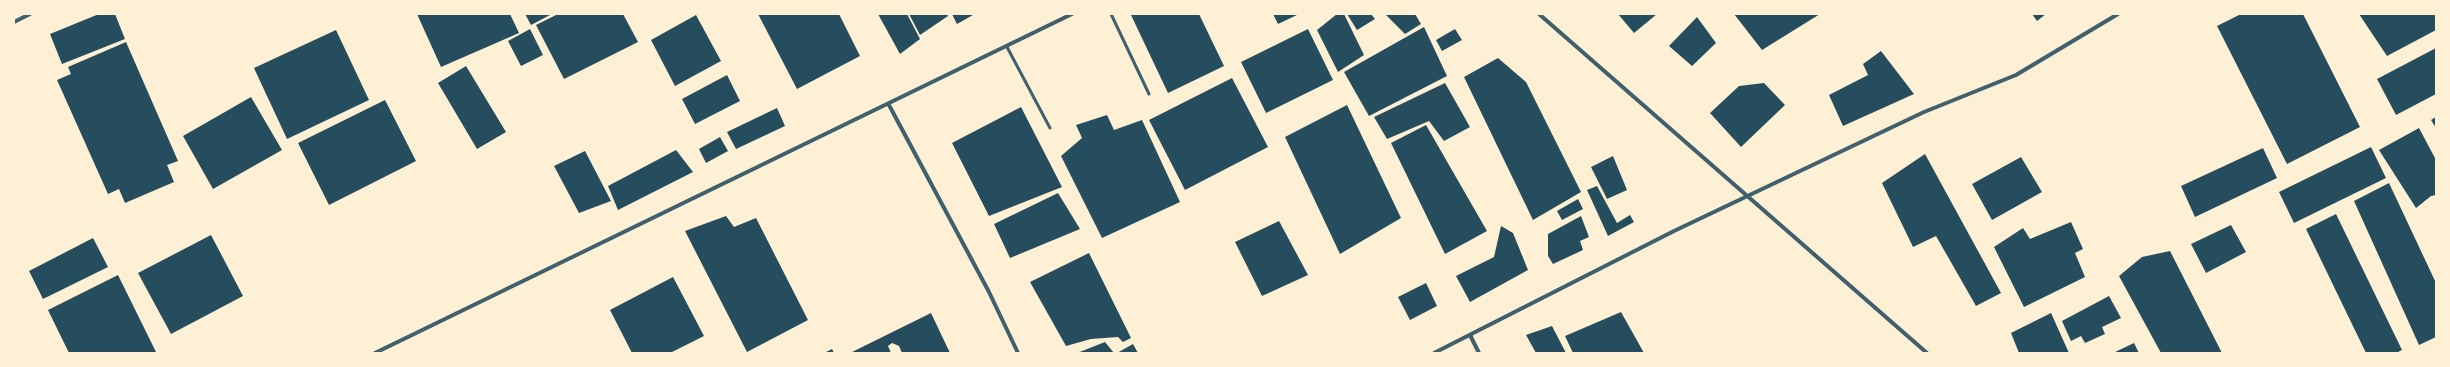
<!DOCTYPE html>
<style>
body{margin:0}
#map{position:relative;width:2450px;height:367px;overflow:hidden;background:#fdf0d5;font-family:Ubuntu,sans-serif}
canvas{display:block}
.frame{position:absolute;inset:0;border:15px solid #fdf0d5;pointer-events:none}
</style>
<div id="map">
<canvas width="2450" height="367"></canvas>
<div class="frame"></div>
</div>
<script>
const context = document.querySelector('canvas').getContext('2d');
context.lineJoin = 'round';
function fill(path, color) { context.fillStyle = color; context.fill(path, 'evenodd'); }
const poly = rows => new Path2D(rows.map(r => 'M' + r).join(''));
function trace(path, color, width, dash) { context.strokeStyle = color; context.lineWidth = width; context.lineCap = dash ? 'butt' : 'round'; context.setLineDash(dash || []); context.stroke(path); }
fill(poly([
 [99,14,115,14,125,39,62,64,50,34],
 [417,14,510,14,519,33,441,67],
 [525,14,552,14,531,25],
 [558,14,623,14,638,42,564,79,536,25],
 [758,14,839,14,860,56,797,89],
 [878,14,907,14,920,39,900,54],
 [909,14,947,14,948,16,920,35],
 [952,14,972,14,973,15,957,24],
 [1134,14,1199,14,1224,66,1168,93,1131,15],
 [1273,14,1299,14,1278,24],
 [1337,14,1344,14,1364,55,1338,72,1317,30],
 [1347,14,1371,14,1375,19,1357,30],
 [1385,14,1415,14,1421,24,1405,34],
 [1618,14,1657,14,1634,33],
 [1734,14,1820,14,1762,50],
 [2032,14,2046,14,2037,21],
 [2241,14,2303,14,2360,127,2287,164,2217,26],
 [2359,14,2436,14,2436,30,2387,56],
 [696,15,721,61,675,86,651,40],
 [1697,17,1716,43,1692,66,1669,46],
 [1424,27,1447,76,1369,116,1344,72],
 [530,29,543,55,521,66,508,41],
 [1308,29,1333,80,1266,113,1241,62],
 [1455,29,1462,40,1442,51,1436,40],
 [336,30,369,100,287,139,254,68],
 [126,42,178,161,167,165,174,182,125,203,119,189,108,194,57,80,71,74,68,67],
 [2436,48,2436,94,2396,115,2377,79],
 [1881,51,1914,94,1843,126,1829,95,1868,75,1863,64],
 [1498,58,1526,82,1581,192,1533,220,1464,77],
 [466,66,506,132,477,149,438,83],
 [727,75,740,101,695,124,682,99],
 [1232,78,1268,147,1185,190,1149,120],
 [1445,83,1470,127,1444,141,1429,121,1387,139,1374,117],
 [1764,83,1785,105,1741,147,1710,113,1739,86],
 [251,97,282,150,213,189,183,136],
 [385,100,416,161,329,205,298,143],
 [1347,105,1401,218,1340,254,1285,137],
 [1021,107,1062,187,989,216,952,143],
 [777,108,785,126,736,149,727,132],
 [1107,115,1114,130,1142,120,1180,202,1102,238,1061,156,1082,138,1076,125],
 [2436,117,2436,128,2431,120],
 [1426,125,1487,231,1445,254,1391,143],
 [2419,128,2436,160,2436,195,2431,196,2416,208,2379,150],
 [720,137,728,151,706,163,699,149],
 [2371,147,2386,178,2294,223,2279,192],
 [2263,148,2277,178,2195,217,2181,186],
 [676,150,693,172,618,210,608,186],
 [585,151,611,201,579,213,554,166],
 [1925,154,2001,293,1976,306,1936,236,1913,247,1882,183],
 [1613,156,1627,190,1607,199,1591,167],
 [2021,157,2042,192,1992,220,1972,184],
 [2389,183,2436,283,2436,337,2419,345,2354,201],
 [1597,186,1617,223,1630,215,1634,222,1608,236,1587,190],
 [1058,193,1080,229,1010,258,994,224],
 [1578,199,1583,209,1562,220,1557,211],
 [2336,214,2402,350,2396,353,2366,353,2306,229],
 [726,216,734,227,756,218,808,320,747,352,685,231],
 [1581,216,1589,237,1580,241,1583,250,1553,264,1548,256,1548,234],
 [1279,221,1308,275,1262,296,1235,242],
 [2071,222,2083,249,2075,253,2085,277,2024,307,1994,247,2023,228,2030,239],
 [2231,225,2246,252,2206,273,2191,244],
 [1501,226,1513,233,1528,270,1470,302,1456,276,1494,257],
 [211,235,243,296,171,334,138,273],
 [93,238,108,267,43,299,29,271],
 [2170,251,2222,353,2161,353,2119,276,2142,257],
 [1089,253,1131,338,1123,342,1118,337,1091,339,1066,346,1030,282],
 [118,275,156,352,69,353,48,310],
 [673,277,704,336,670,353,632,353,610,310],
 [1426,283,1437,306,1410,320,1398,297],
 [2109,296,2121,318,2102,327,2105,334,2085,343,2081,336,2071,341,2062,321],
 [1621,312,1644,353,1573,353,1565,336],
 [931,313,950,353,902,353,899,346,892,343,888,346,891,353,850,353],
 [2051,313,2069,353,2019,353,2011,333],
 [1552,326,1566,353,1536,353,1526,335],
 [1105,342,1114,353,1077,353],
 [2134,343,2139,353,2113,353],
 [1133,344,1138,353,1117,353],
 [832,349,834,353,824,353]
]), '#264d5e');
trace(poly([
 [1111,14,1149,94],
 [1007,47,1050,128]
]), '#3f606c', 3);
trace(poly([
 [1539,14,1927,353],
 [14,22,30,14],
 [889,105,989,292,1018,353],
 [1470,335,1479,353],
 [375,353,1072,14],
 [1434,353,1674,231,1924,112,2016,75,2118,14]
]), '#3f606c', 4);
</script>
